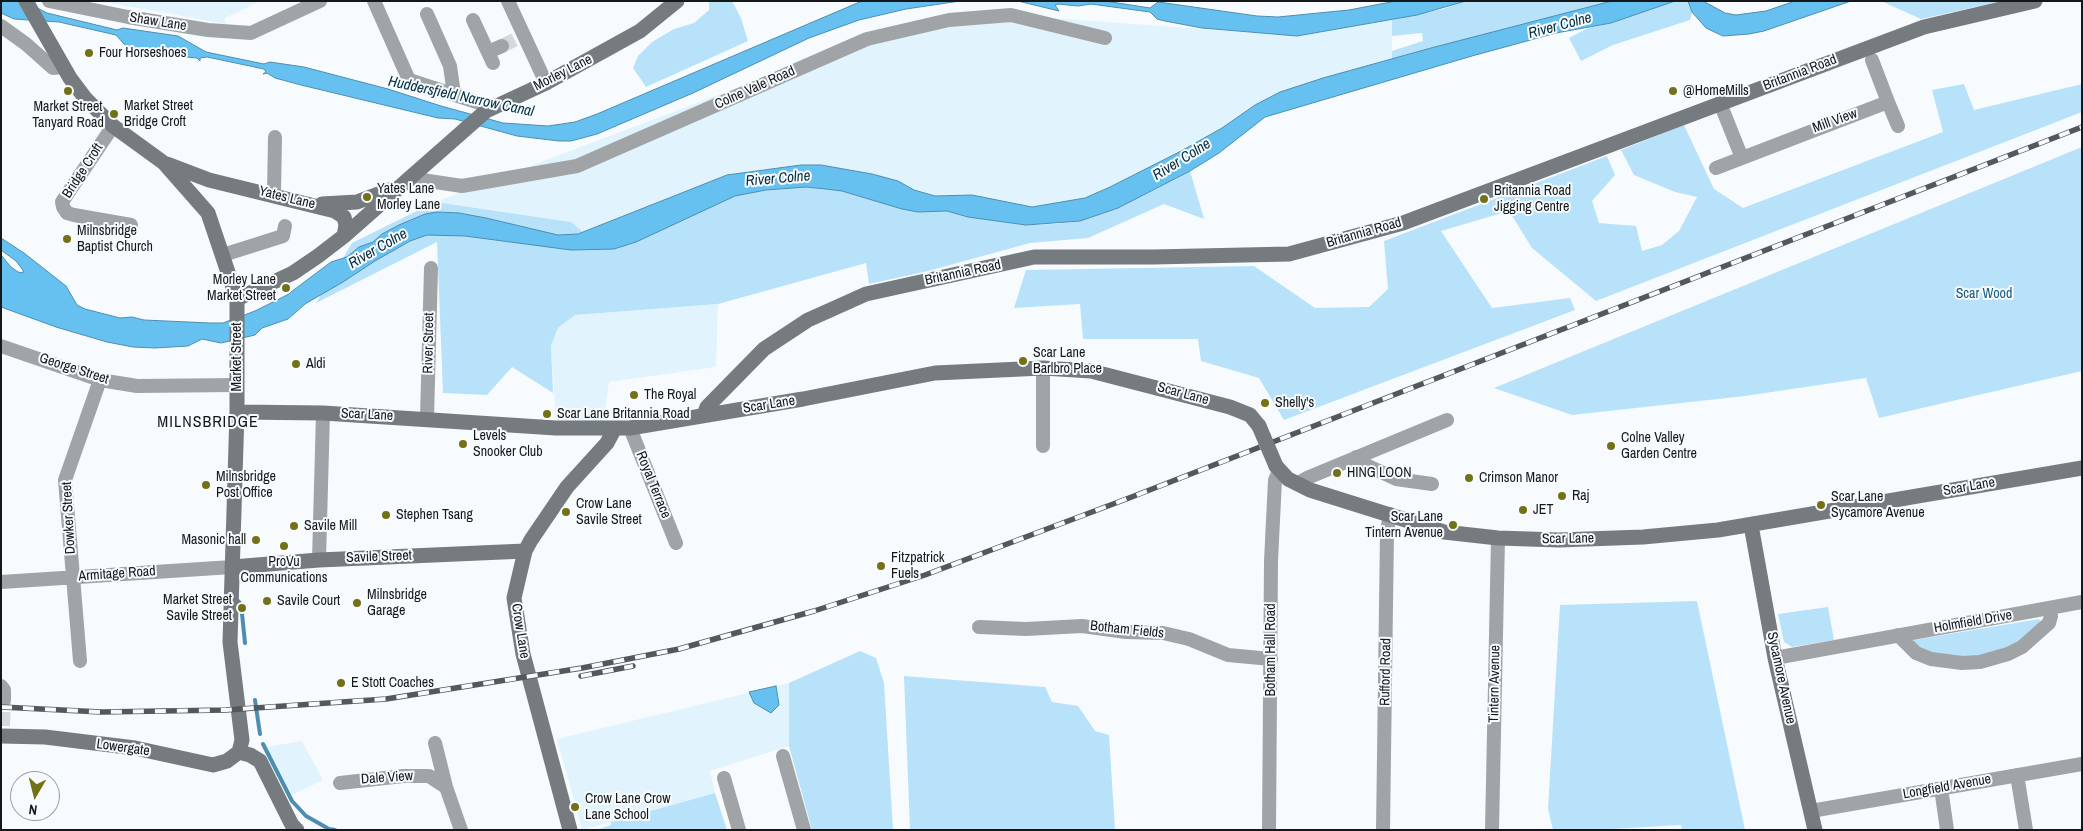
<!DOCTYPE html>
<style>
body{margin:0}
#map{position:relative;width:2083px;height:831px;overflow:hidden;background:#f7fbfe;font-family:"Archivo Narrow",sans-serif}
canvas{display:block}
.frame{position:absolute;inset:0;border:2px solid #14181a;pointer-events:none}
.north{position:absolute;left:10px;top:771px;width:50px;height:50px;box-sizing:border-box;background:#f7fbfe;border:1px solid #9ca0a3;border-radius:50%;rotate:188deg;font-size:14px;font-weight:700;line-height:20px;text-align:center;color:#14181a}
.north::after{content:'';display:block;margin:auto;width:18px;height:22px;background:#727115;clip-path:polygon(50% 0,100% 100%,50% 72%,0 100%)}
</style>
<div id="map">
<canvas width="2083" height="831"></canvas>
<div class="frame"></div>
<div class="north">N</div>
</div>
<script>
const context = document.querySelector('canvas').getContext('2d');
context.lineJoin = 'round';
function fill(path, color) { context.fillStyle = color; context.fill(path, 'evenodd'); }
const poly = rows => new Path2D(rows.map(r => 'M' + r).join(''));
function trace(path, color, width, dash) { context.strokeStyle = color; context.lineWidth = width; context.lineCap = dash ? 'butt' : 'round'; context.setLineDash(dash || []); context.stroke(path); }
function drawText(font, color, halo, rows, align = 'center') {
  context.font = font + ' "Archivo Narrow",sans-serif'; context.lineWidth = 4; context.setLineDash([]); context.textBaseline = 'middle'; context.strokeStyle = halo; context.fillStyle = color; for (const [text, x, y, turn = 0] of rows) {
    context.save(); context.translate(x, y); context.rotate((+turn || 0) * Math.PI / 180); context.textAlign = isNaN(turn) ? turn : align; if (halo) context.strokeText(text, 0, 0); context.fillText(text, 0, 0); context.restore();
  }
}
fill(poly([
 [99,1,261,1,225,18,226,24],
 [1011,15,1297,36,1392,20,1392,59,1280,92,1254,105,1222,128,1110,187,1085,198,1032,207,972,195,935,196,914,190,898,181,821,165,801,165,727,175,583,232,571,222,435,202,861,41],
 [718,304,716,367,609,382,603,422,556,420,551,346,558,328,575,315],
 [789,683,789,746,710,771,715,793,582,830,557,739],
 [302,741,323,780,292,795,267,747]
]), '#e1f3fd');
fill(poly([
 [709,1,732,1,741,18,748,41,646,87,633,68,638,56,652,42,674,29,694,23,709,10],
 [1466,1,1612,1,1392,59,1392,51,1423,41,1422,33,1392,36,1392,20,1443,9],
 [1675,1,1688,1,1692,12,1690,20,1613,45,1581,61,1569,38,1588,28,1611,23],
 [1881,1,2002,1,1921,19],
 [1964,84,1974,110,2082,84,2082,112,1596,301,1532,248,1509,211,1441,231,1492,308,1570,298,1575,310,1284,420,1259,378,1201,361,1198,339,1083,339,1080,304,1014,308,1026,270,1254,266,1315,308,1369,307,1388,289,1384,241,1607,156,1615,175,1592,201,1599,223,1636,226,1642,251,1662,245,1679,231,1697,197,1675,192,1634,175,1621,150,1684,125,1714,189,1743,208,1943,132,1932,90],
 [2082,147,2082,371,1879,418,1866,378,1745,396,1572,415,1494,388],
 [1190,171,1204,219,1164,204,1088,238,1030,243,928,271,869,284,866,263,718,304,575,315,558,328,551,346,553,393,512,367,487,395,443,393,437,242,316,303,352,243,435,202,571,222,583,232,614,249,735,196,766,190,806,187,826,189,842,191,918,212,947,211,968,217,1026,225,1055,224,1080,221,1118,208],
 [1697,601,1745,830,1682,830,1681,825,1594,830,1553,830,1548,809,1560,605],
 [1828,607,1834,640,1792,647,1784,642,1778,614],
 [2039,619,2042,624,2027,641,1975,659,1931,655,1912,645,1914,640],
 [860,651,876,658,884,683,893,830,812,830,789,746,789,683],
 [904,676,1045,687,1052,702,1078,706,1095,731,1109,735,1115,830,910,830],
 [715,793,727,830,596,830,611,825,611,822]
]), '#b7e2fa');
const water = poly([
 [1,1,24,1,47,13,117,30,123,28,178,36,206,52,264,64,270,62,304,67,388,89,441,106,503,123,548,126,575,122,597,114,862,1,960,1,906,9,859,20,809,38,693,93,597,134,571,141,559,141,517,136,455,119,438,118,301,85,275,78,267,73,263,74,266,72,264,69,207,57,200,58,200,61,197,58,176,56,130,48,124,44,116,35,59,22,14,19,1,13,1,1],
 [1018,1,1105,1,1150,8,1158,2,1257,16,1278,17,1349,10,1396,1,1466,1,1417,15,1297,36,1202,28,1165,21,1157,19,1150,12,1091,4,1078,6,1058,4,1055,5,1059,11,1018,1],
 [1612,1,1675,1,1611,23,1556,33,1472,56,1265,117,1219,153,1190,171,1118,208,1080,221,1026,225,968,217,947,211,918,212,902,209,842,191,826,189,806,187,766,190,735,196,636,242,614,249,571,250,465,236,427,235,410,241,375,261,343,282,305,304,288,319,262,328,255,335,221,343,202,339,188,346,155,348,133,347,107,342,56,327,1,307,1,255,11,267,18,272,23,273,23,270,16,261,1,250,1,238,24,253,66,286,77,305,85,309,120,318,132,317,144,320,210,323,223,323,255,311,287,295,331,262,347,257,359,247,373,242,382,234,399,225,425,214,437,212,459,213,486,218,558,235,578,234,727,175,801,165,821,165,872,174,898,181,914,190,935,196,972,195,1032,207,1085,198,1110,187,1181,151,1222,128,1255,105,1280,92,1323,78,1431,48,1612,1],
 [1688,1,1703,1,1725,13,1736,15,1766,11,1795,1,1851,1,1764,31,1749,34,1723,36,1706,28,1692,12,1688,1],
 [776,686,779,705,771,713,754,703,749,692,776,686]
]);
fill(water, '#66c1f0');
trace(water, '#4d8eb0', 1);
trace(poly([
 [238,601,241,604,245,643],
 [255,700,260,734],
 [263,744,292,801,306,816,329,829,335,830]
]), '#4d8eb0', 4);
trace(poly([
 [502,46,516,39],
 [3,726,4,700]
]), '#d5d9dc', 14, [14, 7]);
trace(poly([
 [49,1,128,17,208,30,251,33,320,1],
 [374,1,409,80,492,107],
 [508,1,546,83],
 [427,14,450,66,454,94],
 [473,20,493,63],
 [1,26,26,44,53,68,63,67],
 [488,52,502,46],
 [1888,102,1898,126],
 [1720,103,1742,158],
 [113,126,62,202,63,207,67,213,74,215,131,225],
 [1716,168,1888,102,1872,60],
 [409,178,462,186,577,166,867,39,949,20,1011,15,1105,38],
 [274,194,275,137],
 [223,255,283,236,285,226],
 [1,346,100,380,137,386,237,385],
 [1043,368,1043,446],
 [427,418,431,268],
 [630,428,676,543],
 [1356,457,1364,464,1396,479,1432,484],
 [1297,484,1307,478,1447,420],
 [319,560,323,413],
 [1,582,232,567],
 [979,627,1026,629,1082,626,1126,632,1163,633,1189,639,1228,655,1271,659],
 [1898,635,1916,653,1931,659,1962,663,1980,662,2008,654,2022,647,2049,623,2051,616,2049,609],
 [1775,658,2082,602],
 [80,661,65,480,100,380],
 [1,686,4,690,4,700],
 [435,743,446,787],
 [783,756,804,830],
 [2017,775,2026,830],
 [724,778,739,830],
 [340,783,403,776,429,776,446,787,461,830],
 [1941,788,1947,830],
 [1811,811,2082,764],
 [1269,830,1271,561,1275,480,1279,471],
 [1383,830,1387,532,1390,514],
 [1492,830,1498,538]
]), '#a0a4a6', 14);
trace(poly([
 [26,1,70,78,85,98,113,126,164,163,208,213,237,299,237,412,230,642,242,740,239,752],
 [167,164,209,180,335,211,344,217,346,225,344,236],
 [322,204,357,202,389,190],
 [237,299,293,273,318,256,344,236,486,111,546,83,640,31,677,1],
 [237,412,323,413,556,428,630,428,803,399,935,373,1043,368,1091,371,1230,407,1250,415,1259,426],
 [704,415,707,407,764,349,808,320,866,294,1034,257,1153,257,1289,254,1403,223,1924,27,2035,1],
 [1276,466,1288,479,1310,490,1444,532,1498,538,1559,540,1643,537,1718,530,2082,468],
 [1751,525,1775,658,1815,830],
 [232,567,319,560,525,551],
 [1,736,45,737,135,748,213,765,227,761,239,752],
 [239,752,250,755,260,761,292,825,297,830],
 [570,830,523,654,514,598,525,551,531,540,567,487,607,443,615,428]
]), '#757b7e', 15);
const rail = poly([
 [581,676,633,666],
 [1,707,101,712,226,710,386,699,582,668,679,649,814,611,925,575,1129,498,2082,127]
]);
trace(rail, '#54585b', 5.5);
trace(rail, '#f7fbfe', 4, [11]);
trace(poly([
 [1259,426,1276,466]
]), '#757b7e', 15);
for (const [x, y, r, color] of [
 [89,53,5,"#727115"],
 [68,91,5,"#727115"],
 [1673,91,5,"#727115"],
 [114,114,5,"#727115"],
 [367,197,5,"#727115"],
 [1484,199,5,"#727115"],
 [67,239,5,"#727115"],
 [286,288,5,"#727115"],
 [1023,361,5,"#727115"],
 [296,364,5,"#727115"],
 [634,395,5,"#727115"],
 [1265,403,5,"#727115"],
 [547,414,5,"#727115"],
 [463,444,5,"#727115"],
 [1611,446,5,"#727115"],
 [1337,473,5,"#727115"],
 [1469,478,5,"#727115"],
 [206,485,5,"#727115"],
 [1562,496,5,"#727115"],
 [1821,505,5,"#727115"],
 [1523,510,5,"#727115"],
 [566,512,5,"#727115"],
 [386,515,5,"#727115"],
 [1453,525,5,"#727115"],
 [294,526,5,"#727115"],
 [256,540,5,"#727115"],
 [284,546,5,"#727115"],
 [881,566,5,"#727115"],
 [267,601,5,"#727115"],
 [357,603,5,"#727115"],
 [242,608,5,"#727115"],
 [341,683,5,"#727115"],
 [575,807,5,"#727115"]
]) { const dot = new Path2D(); dot.arc(x, y, r, 0, 2 * Math.PI); context.fillStyle = color; context.fill(dot); trace(dot, '#f7fbfe', 2); }
drawText('14px', '#14181a', '#f7fbfe', [
 ["Shaw Lane",158,22,9],
 ["Morley Lane",563,73,-27],
 ["Britannia Road",1800,73,-21],
 ["Colne Vale Road",755,88,-24],
 ["Mill View",1835,121,-20],
 ["Bridge Croft",83,171,-57],
 ["Yates Lane",287,198,14],
 ["Britannia Road",1364,233,-16],
 ["Britannia Road",963,273,-12],
 ["River Street",429,343,-89],
 ["Market Street",237,357,-90],
 ["George Street",74,369,18],
 ["Scar Lane",1183,394,15],
 ["Scar Lane",769,405,-9],
 ["Scar Lane",367,415,3],
 ["Royal Terrace",653,485,68],
 ["Scar Lane",1969,487,-10],
 ["Dowker Street",69,518,-93],
 ["Scar Lane",1568,539,-1],
 ["Savile Street",379,557,-2],
 ["Armitage Road",117,574,-4],
 ["Holmfield Drive",1973,622,-10],
 ["Botham Fields",1127,630,6],
 ["Crow Lane",520,631,81],
 ["Botham Hall Road",1271,650,-90],
 ["Rufford Road",1386,672,-89],
 ["Sycamore Avenue",1781,678,78],
 ["Tintern Avenue",1495,684,-89],
 ["Lowergate",123,748,8],
 ["Dale View",387,778,-4],
 ["Longfield Avenue",1947,787,-10]
]);
drawText('14px', '#14181a', '#f7fbfe', [
 ["Four Horseshoes",99,53],
 ["@HomeMills",1683,91],
 ["Market Street",124,106],
 ["Bridge Croft",124,122],
 ["Market Street",68,107,"center"],
 ["Tanyard Road",68,123,"center"],
 ["Yates Lane",377,189],
 ["Morley Lane",377,205],
 ["Britannia Road",1494,191],
 ["Jigging Centre",1494,207],
 ["Milnsbridge",77,231],
 ["Baptist Church",77,247],
 ["Morley Lane",276,280,"right"],
 ["Market Street",276,296,"right"],
 ["Scar Lane",1033,353],
 ["Barlbro Place",1033,369],
 ["Aldi",306,364],
 ["The Royal",644,395],
 ["Shelly's",1275,403],
 ["Scar Lane Britannia Road",557,414],
 ["Levels",473,436],
 ["Snooker Club",473,452],
 ["Colne Valley",1621,438],
 ["Garden Centre",1621,454],
 ["HING LOON",1347,473],
 ["Milnsbridge",216,477],
 ["Post Office",216,493],
 ["Crimson Manor",1479,478],
 ["Raj",1572,496],
 ["Scar Lane",1831,497],
 ["Sycamore Avenue",1831,513],
 ["Crow Lane",576,504],
 ["Savile Street",576,520],
 ["JET",1533,510],
 ["Stephen Tsang",396,515],
 ["Scar Lane",1443,517,"right"],
 ["Tintern Avenue",1443,533,"right"],
 ["Savile Mill",304,526],
 ["Masonic hall",246,540,"right"],
 ["Fitzpatrick",891,558],
 ["Fuels",891,574],
 ["ProVu",284,562,"center"],
 ["Communications",284,578,"center"],
 ["Milnsbridge",367,595],
 ["Garage",367,611],
 ["Market Street",232,600,"right"],
 ["Savile Street",232,616,"right"],
 ["Savile Court",277,601],
 ["E Stott Coaches",351,683],
 ["Crow Lane Crow",585,799],
 ["Lane School",585,815]
], 'left');
drawText('14px', '#135b7a', '#f7fbfe', [
 ["Scar Wood",1984,294]
]);
drawText('italic 15px', '#032e41', '#f7fbfe', [
 ["River Colne",1560,26,-15],
 ["Huddersfield Narrow Canal",461,97,12],
 ["River Colne",1182,160,-32],
 ["River Colne",778,179,-5],
 ["River Colne",378,249,-30]
]);
context.letterSpacing = '1px';
drawText('16px', '#14181a', '#f7fbfe', [
 ["MILNSBRIDGE",208,423]
]);
context.letterSpacing = '0px';
</script>
